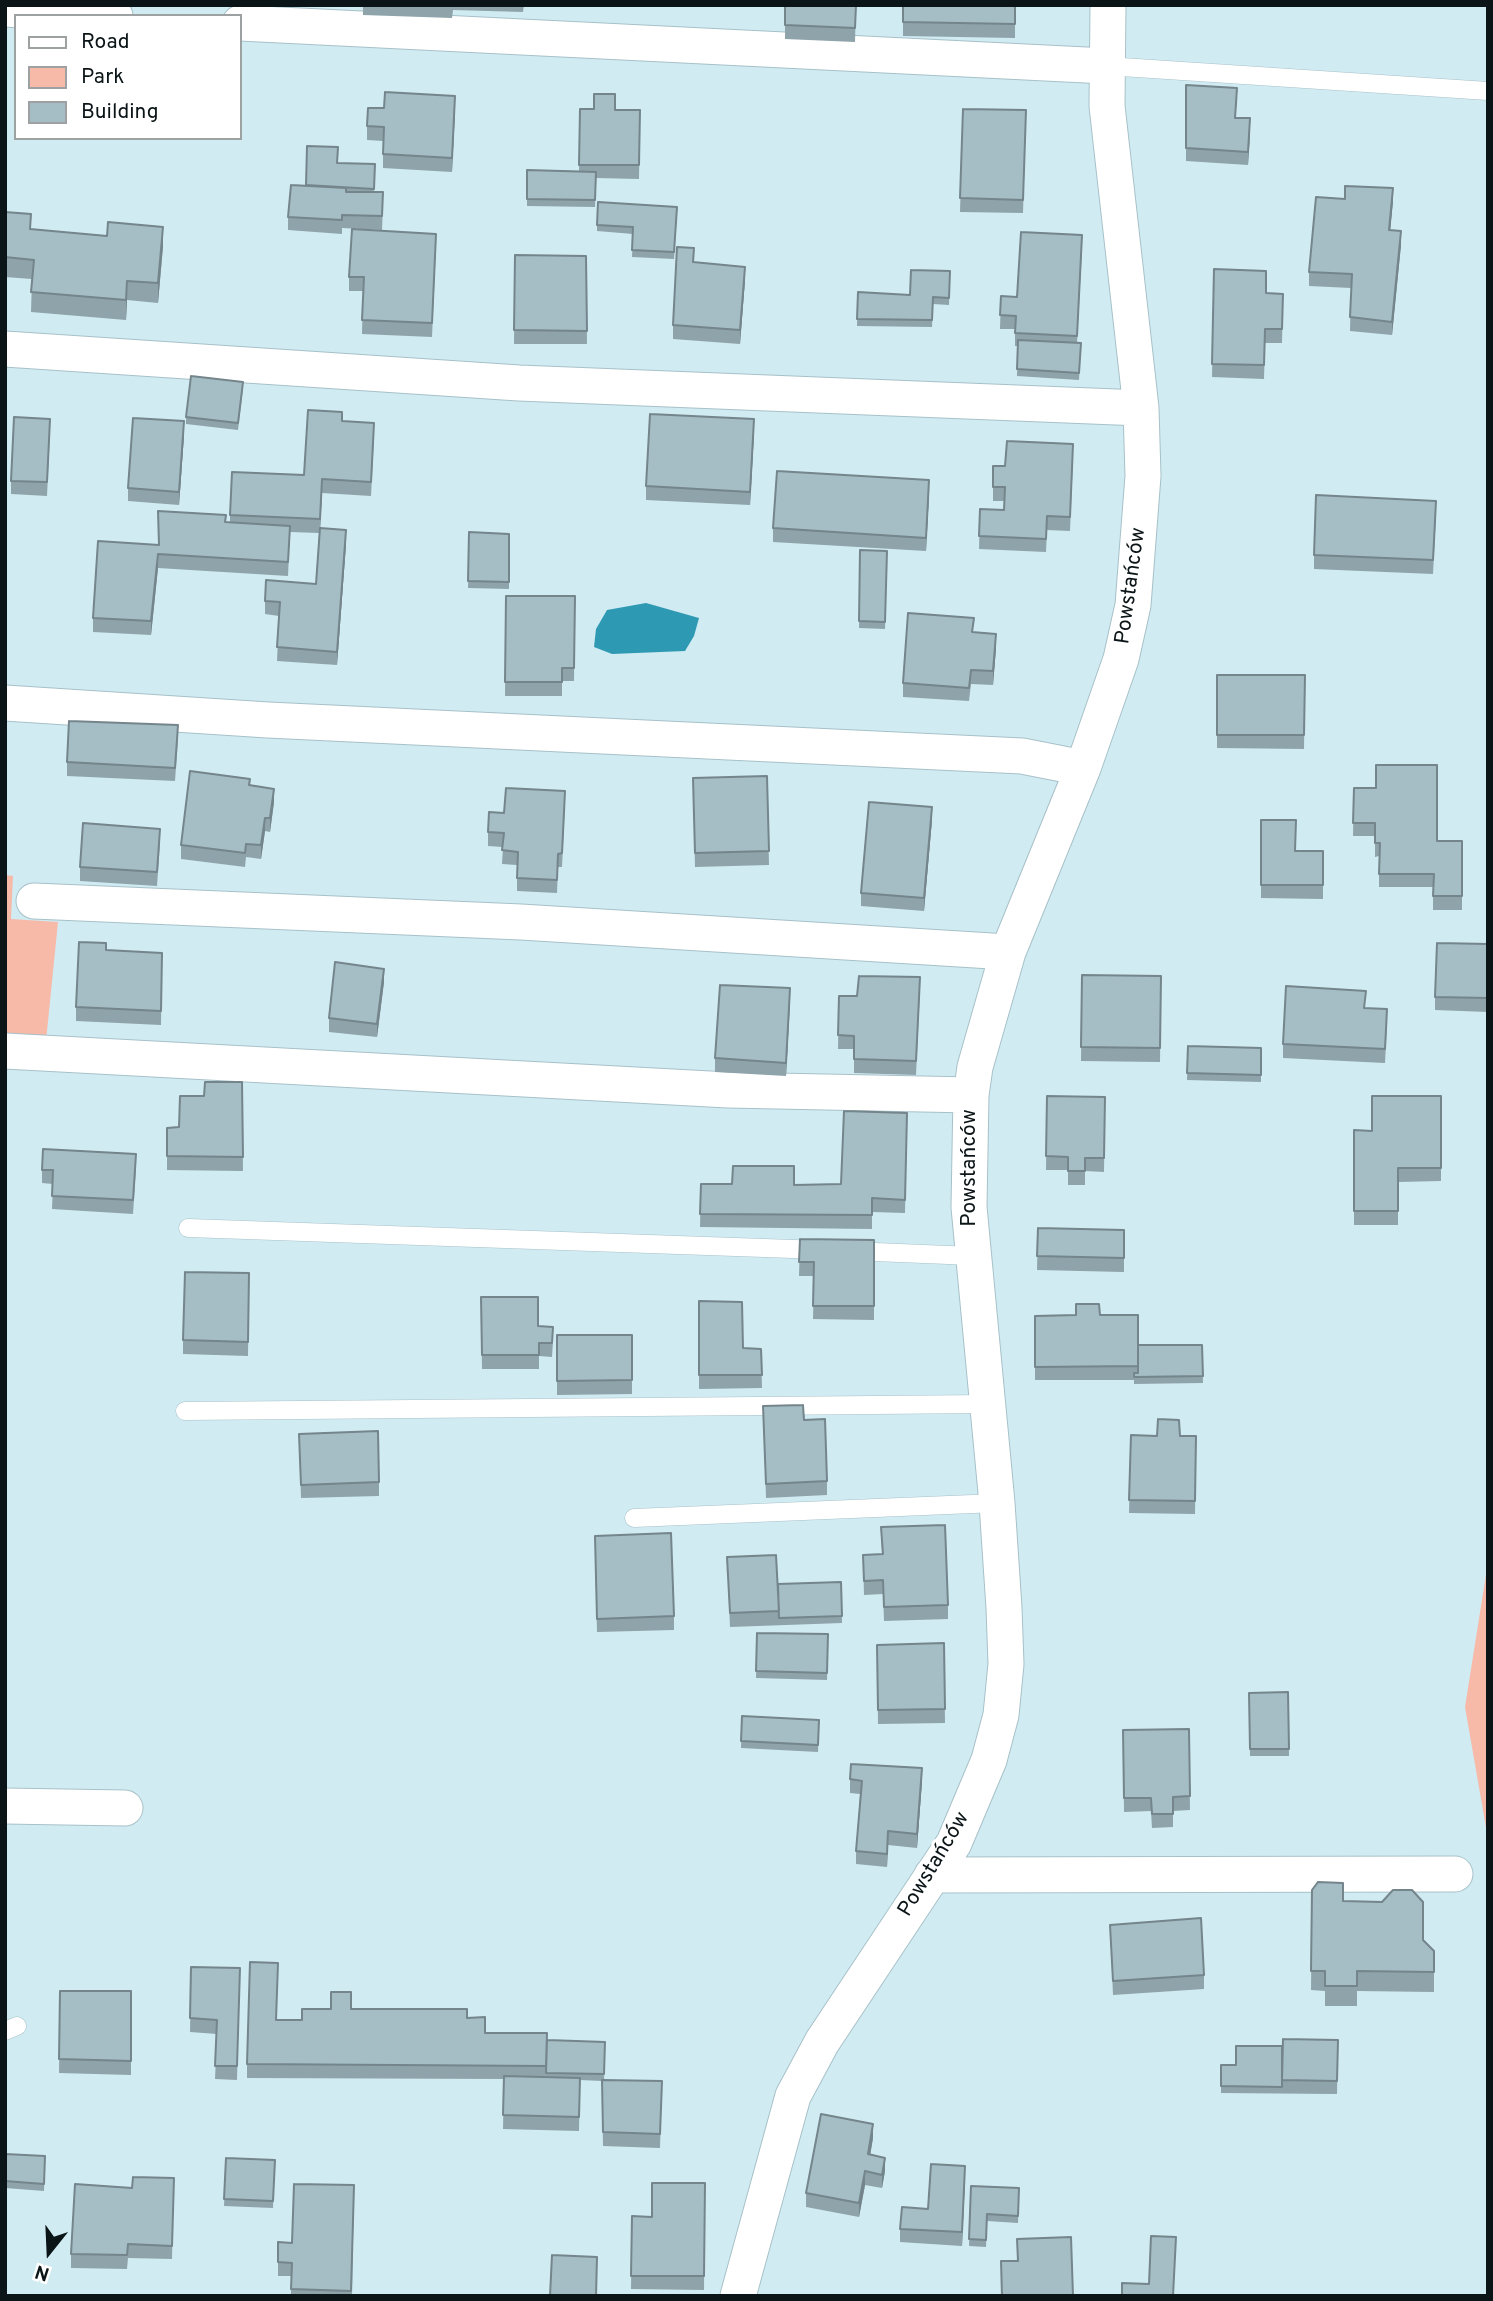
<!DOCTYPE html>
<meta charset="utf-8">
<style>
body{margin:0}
#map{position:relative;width:1493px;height:2301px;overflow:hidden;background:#d1ebf3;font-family:Overpass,sans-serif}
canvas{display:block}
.frame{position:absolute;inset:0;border:7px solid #0b1417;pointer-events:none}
.legend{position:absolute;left:14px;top:14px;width:228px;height:126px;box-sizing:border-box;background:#fff;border:2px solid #9da1a2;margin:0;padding:9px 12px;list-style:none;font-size:21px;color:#0b1417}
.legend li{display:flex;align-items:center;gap:14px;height:35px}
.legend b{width:35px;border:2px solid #9da1a2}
.north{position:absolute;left:14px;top:2217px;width:70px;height:70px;-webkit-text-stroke:5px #fff;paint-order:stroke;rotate:198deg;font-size:19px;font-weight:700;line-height:28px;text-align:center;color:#0b1417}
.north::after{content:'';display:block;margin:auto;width:24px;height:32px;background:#0b1417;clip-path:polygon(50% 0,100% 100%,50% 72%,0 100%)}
</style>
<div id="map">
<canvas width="1493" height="2301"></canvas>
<div class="frame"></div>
<ul class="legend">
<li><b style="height:9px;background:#fff"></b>Road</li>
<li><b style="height:19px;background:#f7b9a8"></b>Park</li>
<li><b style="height:19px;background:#a5bec6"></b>Building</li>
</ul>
<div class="north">N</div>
</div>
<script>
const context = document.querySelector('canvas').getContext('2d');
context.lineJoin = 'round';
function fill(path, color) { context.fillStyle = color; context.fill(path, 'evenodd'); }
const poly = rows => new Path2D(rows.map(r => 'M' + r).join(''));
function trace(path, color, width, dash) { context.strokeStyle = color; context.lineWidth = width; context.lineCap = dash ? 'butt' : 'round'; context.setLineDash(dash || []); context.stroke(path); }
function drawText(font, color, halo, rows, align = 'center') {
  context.font = font + ' Overpass,sans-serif'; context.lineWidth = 6; context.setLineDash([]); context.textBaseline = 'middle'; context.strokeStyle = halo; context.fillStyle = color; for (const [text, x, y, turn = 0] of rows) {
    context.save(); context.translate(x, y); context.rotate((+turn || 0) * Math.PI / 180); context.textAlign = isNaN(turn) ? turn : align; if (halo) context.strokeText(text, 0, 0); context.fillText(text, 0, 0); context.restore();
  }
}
fill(poly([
 [5,875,13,876,11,919,58,922,46,1041,5,1039],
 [1488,1562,1488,1839,1465,1707]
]), '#f7b9a8');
fill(poly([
 [646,603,699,618,694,636,685,651,612,654,594,647,596,629,607,610]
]), '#2e99b3');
const lane = poly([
 [1106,66,1488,91],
 [188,1228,822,1250],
 [850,1251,973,1256],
 [185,1411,989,1404],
 [634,1518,997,1503],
 [5,2031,17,2026]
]);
const street = poly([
 [5,9,115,16],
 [240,23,1106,66],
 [5,349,519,383,1141,408],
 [5,703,268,720,1022,756,1083,768],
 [34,901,521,922,1008,952],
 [5,1051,728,1090,971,1095],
 [5,1806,125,1808],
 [932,1875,1455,1874],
 [738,2296,793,2096,822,2042,954,1843,989,1760,1001,1715,1006,1664,1004,1608,997,1503,969,1207,971,1095,975,1067,1008,952,1083,768,1121,659,1133,605,1143,476,1141,408,1107,106,1108,5]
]);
trace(lane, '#a7c1c8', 19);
trace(street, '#a7c1c8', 37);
trace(lane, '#fff', 18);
trace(street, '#fff', 35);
fill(poly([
 [363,5,524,5,523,12,453,10,452,18,363,15],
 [785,5,856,5,855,42,785,39],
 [903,5,1015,5,1015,38,903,36],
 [1186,85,1237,102,1235,118,1250,132,1248,165,1186,161],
 [580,109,640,110,639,179,596,178,595,207,527,206,527,170,579,171],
 [963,109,1026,110,1023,213,960,212],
 [455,110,452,172,383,168,383,141,367,140,367,126],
 [338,163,375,164,374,192,383,206,382,230,342,228,342,234,288,230,288,217,306,186],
 [1393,201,1390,230,1401,245,1392,335,1350,331,1351,288,1309,286,1309,272],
 [5,212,31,230,163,246,158,303,127,300,126,320,31,312,32,279,5,277],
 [677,214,674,259,632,257,633,234,597,231,597,225],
 [436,247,432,337,362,334,363,291,349,291,349,277],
 [1082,249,1077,343,1081,343,1079,380,1017,376,1018,346,1015,346,1015,329,1000,329,1001,296,1017,297],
 [515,255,586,256,587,344,514,344],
 [694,262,745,280,740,344,673,339,673,325],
 [1214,269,1266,293,1283,294,1282,343,1265,343,1264,379,1212,377],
 [950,271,949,305,933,304,932,327,857,326,858,292,910,295],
 [243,389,238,430,186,424,186,417],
 [342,421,374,437,371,496,322,493,320,528,346,544,337,665,277,661,279,616,265,614,265,601,316,584,319,533,290,532,288,576,158,568,151,635,93,632,93,618,158,545,226,522,230,523,230,515,304,475],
 [50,432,47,496,11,494,11,481],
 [754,433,750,505,646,500,646,486],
 [184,435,179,505,128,501,128,488],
 [1073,458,1070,531,1047,530,1046,552,979,549,980,509,1004,510,1004,501,993,501,993,466,1005,466],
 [929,494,926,551,773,542,773,528],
 [1436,514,1433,574,1314,569,1314,555],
 [469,532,509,534,509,589,468,588],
 [860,550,887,551,885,629,859,628],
 [506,596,575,596,574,681,562,681,562,696,505,696],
 [974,632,996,648,993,685,971,684,969,701,903,697,903,683],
 [1217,675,1305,675,1304,749,1217,748],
 [178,739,175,781,67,776,67,762],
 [767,776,769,865,695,867,693,778],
 [1354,788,1437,841,1462,841,1462,910,1433,910,1433,887,1379,887,1379,856,1375,857,1375,836,1353,836],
 [274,802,270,832,265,831,261,859,246,857,245,867,181,859,181,845],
 [565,805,562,867,558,867,557,893,517,891,517,865,502,864,503,847,488,846,488,832,504,813],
 [932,820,924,911,861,906,861,893],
 [1261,820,1296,851,1323,851,1323,899,1261,898],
 [160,843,157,886,80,881,80,867],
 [1488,944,1488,1012,1435,1010,1435,997],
 [106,950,162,953,161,1025,76,1021,76,1007],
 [1082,975,1161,976,1160,1062,1081,1061],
 [384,982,377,1037,329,1032,329,1018],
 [920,990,916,1075,854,1073,854,1049,838,1049,839,996,857,996],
 [790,1002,786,1076,715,1072,715,1058],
 [1387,1023,1385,1063,1283,1058,1283,1044],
 [1188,1046,1261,1048,1261,1082,1187,1080],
 [242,1082,243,1171,167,1170,167,1128,179,1127,204,1096],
 [1047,1096,1105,1097,1104,1172,1085,1171,1085,1185,1068,1185,1068,1170,1046,1170],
 [1441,1096,1441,1181,1398,1182,1398,1225,1354,1225,1354,1130,1372,1131],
 [907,1113,905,1213,872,1212,872,1229,700,1227,701,1184,841,1184],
 [136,1168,133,1214,52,1209,53,1184,42,1183,42,1170],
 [1038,1228,1124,1230,1124,1272,1037,1270],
 [800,1239,874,1240,874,1320,813,1319,814,1276,799,1276],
 [249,1273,248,1356,183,1354,183,1340],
 [481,1297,538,1326,553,1341,552,1357,539,1356,539,1369,482,1369],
 [699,1301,743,1348,761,1349,762,1388,699,1389],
 [1100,1315,1138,1345,1202,1345,1203,1383,1134,1384,1134,1380,1035,1380,1035,1316],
 [557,1335,632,1335,632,1394,557,1395],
 [763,1406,804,1420,827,1481,827,1495,766,1498],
 [299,1434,379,1482,379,1496,301,1498],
 [1131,1435,1196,1436,1195,1514,1129,1513],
 [881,1527,948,1605,948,1619,884,1621,883,1594,864,1595,863,1555,882,1554],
 [595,1549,674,1616,674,1630,597,1632],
 [727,1557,778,1584,841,1582,842,1623,730,1627],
 [757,1633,828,1634,827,1680,756,1678],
 [944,1643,945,1723,878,1724,877,1645],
 [1288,1692,1289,1756,1250,1756,1249,1693],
 [742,1716,819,1720,818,1752,741,1748],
 [1189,1729,1190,1810,1173,1811,1173,1827,1152,1828,1151,1811,1124,1812,1123,1730],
 [850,1779,922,1781,917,1848,888,1845,887,1867,856,1864,856,1851,860,1794,850,1793],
 [1312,1890,1343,1901,1423,1940,1434,1951,1434,1992,1357,1991,1357,2006,1325,2006,1325,1991,1311,1990],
 [1110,1925,1204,1975,1204,1989,1113,1995],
 [191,1967,240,1968,237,2080,215,2079,217,2034,190,2032],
 [60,1991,131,1991,131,2075,59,2073],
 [351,2009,467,2018,485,2033,547,2040,605,2042,604,2080,662,2081,660,2148,603,2146,602,2081,580,2080,579,2131,503,2129,504,2079,247,2078,247,2064,277,2020,302,2020],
 [1338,2040,1337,2094,1221,2093,1221,2065,1236,2065,1282,2046],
 [873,2138,870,2155,885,2171,882,2188,865,2185,859,2217,806,2207,806,2193],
 [5,2154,45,2156,44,2191,5,2188],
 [226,2158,275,2160,273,2208,224,2206],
 [174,2178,172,2259,128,2258,127,2269,71,2268,71,2254,132,2188],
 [965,2179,962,2246,900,2242,900,2229,928,2209],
 [705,2183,704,2290,631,2289,632,2216,652,2217],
 [354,2185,352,2296,291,2296,291,2276,278,2276,278,2262,292,2243],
 [971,2186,1019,2188,1018,2223,987,2221,986,2247,969,2246]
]), '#8ea3aa');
fill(poly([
 [455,96,455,110,452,172,452,158],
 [1250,118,1250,132,1248,165,1248,152],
 [1393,188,1393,201,1389,244,1389,230],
 [163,227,163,246,158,303,158,283],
 [1401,231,1401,245,1392,335,1392,322],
 [745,267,745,280,740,344,740,330],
 [127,281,127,300,126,320,126,300],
 [754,419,754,433,750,505,750,492],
 [184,421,184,435,179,505,179,492],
 [322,479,322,493,320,533,320,519],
 [929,480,929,494,926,551,926,538],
 [346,530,346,544,337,665,337,652],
 [158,554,158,568,151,635,151,621],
 [996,634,996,648,993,685,993,671],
 [274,789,274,802,270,832,270,818],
 [932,807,932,820,924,911,924,898],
 [265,818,265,831,261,859,261,845],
 [384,969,384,982,377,1037,377,1024],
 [790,988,790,1002,786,1076,786,1063],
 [922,1768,922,1781,917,1848,917,1834],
 [888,1831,888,1845,887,1867,887,1854],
 [873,2124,873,2138,868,2168,868,2154],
 [885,2158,885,2171,882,2188,882,2175],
 [965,2166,965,2179,962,2246,962,2232],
 [865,2171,865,2185,859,2217,859,2203]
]), '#74858b');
const building = poly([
 [785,5,856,5,855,28,785,25,785,5],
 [903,5,1015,5,1015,24,903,22,903,5],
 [1186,85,1237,88,1235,118,1250,118,1248,152,1186,148,1186,85],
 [385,92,455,96,452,158,383,154,384,127,367,126,368,108,384,108,385,92],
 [594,94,615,94,615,110,640,110,639,165,579,165,580,109,594,109,594,94],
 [963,109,1026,110,1023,200,960,198,963,109],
 [307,146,338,147,337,163,375,164,374,189,306,185,307,146],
 [527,170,596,172,595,200,527,199,527,170],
 [291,185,346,188,346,192,383,192,382,216,342,215,342,220,288,217,291,185],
 [1345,186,1393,188,1389,230,1401,231,1392,322,1350,317,1352,274,1309,272,1316,197,1345,199,1345,186],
 [598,202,677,207,674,252,632,250,633,227,597,225,598,202],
 [5,212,31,214,30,229,107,236,108,222,163,227,158,283,127,281,126,300,31,292,34,260,5,257,5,212],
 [352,229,436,234,432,323,362,320,364,277,349,277,352,229],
 [1021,232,1082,235,1077,336,1015,333,1016,316,1000,315,1001,296,1017,297,1021,232],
 [677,247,694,248,693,262,745,267,740,330,673,325,677,247],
 [515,255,586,256,587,331,514,330,515,255],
 [1214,269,1266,271,1266,293,1283,294,1282,329,1265,329,1264,365,1212,364,1214,269],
 [911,270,950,271,949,298,933,297,932,320,857,319,858,292,910,295,911,270],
 [1018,340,1081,343,1079,373,1017,369,1018,340],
 [191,376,243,382,238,423,186,417,191,376],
 [308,410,342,412,342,421,374,423,371,482,322,479,320,519,230,515,232,472,304,475,308,410],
 [650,414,754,419,750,492,646,486,650,414],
 [14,417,50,419,47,482,11,481,14,417],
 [133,418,184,421,179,492,128,488,133,418],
 [1007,441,1073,444,1070,517,1047,516,1046,539,979,536,980,509,1004,510,1005,487,993,487,993,466,1005,466,1007,441],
 [777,471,929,480,926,538,773,528,777,471],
 [1316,495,1436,501,1433,560,1314,555,1316,495],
 [158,511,226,515,225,522,290,526,288,562,158,554,151,621,93,618,98,541,159,545,158,511],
 [320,528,346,530,337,652,277,647,280,602,265,601,266,580,316,584,320,528],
 [469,532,509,534,509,582,468,581,469,532],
 [860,550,887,551,885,622,859,621,860,550],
 [506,596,575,596,574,668,562,668,562,682,505,682,506,596],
 [908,613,974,618,972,632,996,634,993,671,971,670,969,688,903,683,908,613],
 [1217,675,1305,675,1304,735,1217,735,1217,675],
 [69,721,178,725,175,768,67,762,69,721],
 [1376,765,1437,765,1437,841,1462,841,1462,896,1433,896,1434,874,1379,874,1380,843,1375,843,1375,823,1353,823,1354,788,1376,788,1376,765],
 [190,771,250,779,249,785,274,789,270,818,265,818,261,845,246,844,245,853,181,845,190,771],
 [767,776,769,851,695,853,693,778,767,776],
 [506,788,565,791,562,853,558,854,557,880,517,878,518,852,502,850,504,833,488,832,489,812,504,813,506,788],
 [869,802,932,807,924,898,861,893,869,802],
 [1261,820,1296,820,1295,851,1323,851,1323,885,1261,885,1261,820],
 [83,823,160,829,157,872,80,867,83,823],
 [79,942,106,943,106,950,162,953,161,1011,76,1007,79,942],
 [1437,943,1488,944,1488,998,1435,997,1437,943],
 [335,962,384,969,377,1024,329,1018,335,962],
 [1082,975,1161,976,1160,1048,1081,1047,1082,975],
 [859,976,920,977,916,1061,854,1059,854,1036,838,1035,839,996,857,996,859,976],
 [720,985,790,988,786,1063,715,1058,720,985],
 [1286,986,1366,991,1364,1008,1387,1009,1385,1049,1283,1044,1286,986],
 [1188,1046,1261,1048,1261,1075,1187,1073,1188,1046],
 [205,1082,242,1082,243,1157,167,1156,167,1128,179,1127,180,1096,204,1096,205,1082],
 [1047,1096,1105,1097,1104,1158,1085,1158,1085,1171,1068,1171,1068,1157,1046,1156,1047,1096],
 [1372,1096,1441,1096,1441,1168,1398,1168,1398,1211,1354,1211,1354,1130,1372,1131,1372,1096],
 [844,1111,907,1113,905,1200,872,1198,872,1215,700,1214,701,1184,732,1184,733,1166,794,1166,794,1185,841,1184,844,1111],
 [43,1149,136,1154,133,1200,52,1196,53,1170,42,1170,43,1149],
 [1038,1228,1124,1230,1124,1258,1037,1256,1038,1228],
 [800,1239,874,1240,874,1306,813,1306,814,1262,799,1262,800,1239],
 [185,1272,249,1273,248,1342,183,1340,185,1272],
 [481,1297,538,1297,538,1326,553,1327,552,1343,539,1343,539,1355,482,1355,481,1297],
 [699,1301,742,1302,743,1348,761,1349,762,1375,699,1375,699,1301],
 [1076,1304,1099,1304,1100,1315,1138,1315,1138,1366,1035,1367,1035,1316,1076,1315,1076,1304],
 [557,1335,632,1335,632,1380,557,1381,557,1335],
 [1138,1345,1202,1345,1203,1376,1134,1377,1134,1373,1138,1373,1138,1345],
 [803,1405,804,1420,825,1419,827,1481,766,1484,763,1406,803,1405],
 [1158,1419,1179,1420,1180,1436,1196,1436,1195,1501,1129,1500,1131,1435,1157,1436,1158,1419],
 [378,1431,379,1482,301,1485,299,1434,378,1431],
 [945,1525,948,1605,884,1607,883,1580,864,1581,863,1555,883,1554,881,1527,945,1525],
 [671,1533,674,1616,597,1619,595,1536,671,1533],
 [776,1555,779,1611,730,1613,727,1557,776,1555],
 [841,1582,842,1616,779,1618,778,1584,841,1582],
 [757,1633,828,1634,827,1673,756,1671,757,1633],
 [944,1643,945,1709,878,1710,877,1645,944,1643],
 [1288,1692,1289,1749,1250,1749,1249,1693,1288,1692],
 [742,1716,819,1720,818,1745,741,1741,742,1716],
 [1189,1729,1190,1796,1173,1797,1173,1814,1152,1814,1151,1798,1124,1798,1123,1730,1189,1729],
 [851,1764,922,1768,917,1834,888,1831,887,1854,856,1851,862,1781,850,1779,851,1764],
 [1318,1882,1343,1883,1343,1901,1382,1902,1393,1890,1412,1890,1423,1902,1423,1940,1434,1951,1434,1972,1357,1971,1357,1986,1325,1986,1325,1971,1311,1971,1312,1890,1318,1882],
 [1201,1918,1204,1975,1113,1981,1110,1925,1201,1918],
 [250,1962,278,1963,276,2020,302,2020,302,2009,331,2009,331,1992,351,1992,351,2009,467,2009,467,2018,485,2017,485,2033,547,2033,546,2066,247,2064,250,1962],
 [191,1967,240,1968,237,2066,215,2066,217,2020,190,2018,191,1967],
 [60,1991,131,1991,131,2061,59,2059,60,1991],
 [1283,2039,1338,2040,1337,2081,1282,2080,1283,2039],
 [547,2040,605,2042,604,2074,546,2073,547,2040],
 [1236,2046,1282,2046,1282,2087,1221,2086,1221,2065,1236,2065,1236,2046],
 [504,2076,580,2078,579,2117,503,2115,504,2076],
 [602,2080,662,2081,660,2134,603,2132,602,2080],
 [821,2114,873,2124,868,2154,885,2158,882,2175,865,2171,859,2203,806,2193,821,2114],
 [5,2154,45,2156,44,2184,5,2181,5,2154],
 [226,2158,275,2160,273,2201,224,2199,226,2158],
 [931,2164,965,2166,962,2232,900,2229,902,2207,928,2209,931,2164],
 [133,2177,174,2178,172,2246,128,2244,127,2255,71,2254,75,2184,132,2188,133,2177],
 [652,2183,705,2183,704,2276,631,2276,632,2216,652,2217,652,2183],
 [294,2184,354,2185,351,2291,291,2289,292,2263,278,2262,278,2242,292,2243,294,2184],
 [971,2186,1019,2188,1018,2216,987,2214,986,2240,969,2239,971,2186],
 [1151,2236,1176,2237,1173,2296,1122,2296,1122,2283,1149,2284,1151,2236],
 [1071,2237,1073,2296,1002,2296,1001,2261,1018,2261,1017,2239,1071,2237],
 [552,2255,597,2257,596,2296,550,2296,552,2255]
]);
fill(building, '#a5bec6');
trace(building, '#74858b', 2);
drawText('21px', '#0b1417', '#fff', [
 ["Powstańców",1132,586,-82],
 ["Powstańców",971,1168,-90],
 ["Powstańców",935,1865,-59]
]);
</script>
